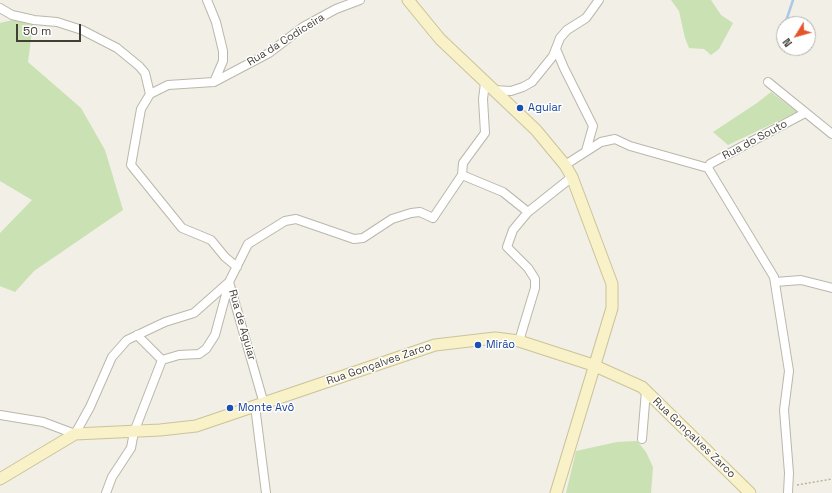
<!DOCTYPE html>
<meta charset="utf-8">
<style>
body{margin:0}
#map{position:relative;width:832px;height:493px;overflow:hidden;background:#f1efe6;font-family:"Space Grotesk",sans-serif}
canvas{display:block}
.north{position:absolute;left:776px;top:16px;width:40px;height:40px;box-sizing:border-box;background:#fff;border:1px solid #b4b2af;border-radius:50%;rotate:233deg;font-size:11px;font-weight:700;line-height:16px;text-align:center;color:#433f36}
.north::after{content:'';display:block;margin:auto;width:14px;height:18px;background:#e4552a;clip-path:polygon(50% 0,100% 100%,50% 72%,0 100%)}
.scale{position:absolute;left:16px;top:24px;width:65px;height:18px;box-sizing:border-box;border:2px solid #433f36;border-top:0;padding-left:5px;font-size:12px;line-height:14px;white-space:nowrap;color:#433f36;-webkit-text-stroke:3px #fff;paint-order:stroke}
</style>
<div id="map">
<canvas width="832" height="493"></canvas>
<div class="north">N</div>
<div class="scale">50 m</div>
</div>
<script>
const context = document.querySelector('canvas').getContext('2d');
context.lineJoin = 'round';
function fill(path, color) { context.fillStyle = color; context.fill(path, 'evenodd'); }
const poly = rows => new Path2D(rows.map(r => 'M' + r).join(''));
function trace(path, color, width, dash) { context.strokeStyle = color; context.lineWidth = width; context.lineCap = dash ? 'butt' : 'round'; context.setLineDash(dash || []); context.stroke(path); }
function drawText(font, color, halo, rows, align = 'center') {
  context.font = font + ' "Space Grotesk",sans-serif'; context.lineWidth = 3; context.setLineDash([]); context.textBaseline = 'middle'; context.strokeStyle = halo; context.fillStyle = color; for (const [text, x, y, turn = 0] of rows) {
    context.save(); context.translate(x, y); context.rotate((+turn || 0) * Math.PI / 180); context.textAlign = isNaN(turn) ? turn : align; if (halo) context.strokeText(text, 0, 0); context.fillText(text, 0, 0); context.restore();
  }
}
fill(poly([
 [671,0,711,0,721,15,733,23,719,49,711,55,704,49,689,48,685,38,679,11],
 [34,15,28,62,81,108,105,150,123,210,34,271,15,292,0,286,0,233,32,200,0,181,0,23],
 [771,92,797,112,728,145,713,132,757,103],
 [637,441,646,452,653,467,651,493,566,493,576,451,617,442]
]), '#c9e1b3');
trace(poly([
 [785,24,793,0]
]), '#a8c9e8', 2.5);
const street = poly([
 [207,0,216,22,223,51,223,61,214,82,168,85,150,94,141,109,131,165,182,228,211,240,225,257,237,267],
 [0,8,12,15,34,20,57,22,82,30,117,48,139,66,145,73,150,94],
 [556,49,564,68,593,126,586,151],
 [214,82,269,53,303,27,336,9,360,0],
 [768,82,832,134],
 [493,90,511,91,523,87,532,82,553,56,560,38,567,30,586,18,599,0],
 [565,165,601,142,615,139,630,146,708,168,774,277,789,371,784,410,789,473,788,493],
 [708,168,710,164,743,146,805,113],
 [462,175,503,192,528,212],
 [775,282,801,280,832,288],
 [519,341,535,288,535,279,528,268,507,247,513,230,528,212,572,177],
 [162,360,179,355,199,354,206,349,215,335,229,283],
 [264,404,229,282,248,244,285,221,296,219,354,239,363,238,392,219,411,213,420,212,433,218,462,175,463,163,485,133,483,99,485,83],
 [255,406,266,493],
 [0,415,43,422,75,434,90,407,112,357,127,340,165,322,194,313,229,282],
 [642,439,646,391],
 [106,493,112,477,131,448,134,432,162,360,137,335]
]);
const secondary = poly([
 [408,0,440,39,536,130,565,165,572,177,612,284,612,308,556,493],
 [0,479,75,434,160,430,196,426,435,345,495,338,519,341,593,365,642,387,750,493]
]);
trace(street, '#bbb7aa', 10);
trace(secondary, '#ccc39a', 13);
trace(poly([
 [797,485,832,479]
]), '#bcb39c', 1.5, [2, 2]);
trace(street, '#fff', 8);
trace(secondary, '#f9f1c8', 11);
for (const [x, y, r, color] of [
 [520,108,4,"#1a4fb4"],
 [478,345,4,"#1a4fb4"],
 [230,408,4,"#1a4fb4"]
]) { const dot = new Path2D(); dot.arc(x, y, r, 0, 2 * Math.PI); context.fillStyle = color; context.fill(dot); trace(dot, '#fff', 1.5); }
drawText('11px', '#433f36', '#fff', [
 ["Rua da Codiceira",286,40,-32],
 ["Rua do Souto",755,140,-28],
 ["Rua de Aguiar",242,325,74],
 ["Rua Gonçalves Zarco",379,364,-19],
 ["Rua Gonçalves Zarco",694,438,44]
]);
drawText('11px', '#164399', '#fff', [
 ["Aguiar",528,108],
 ["Mirão",486,345],
 ["Monte Avô",238,408]
], 'left');
</script>
